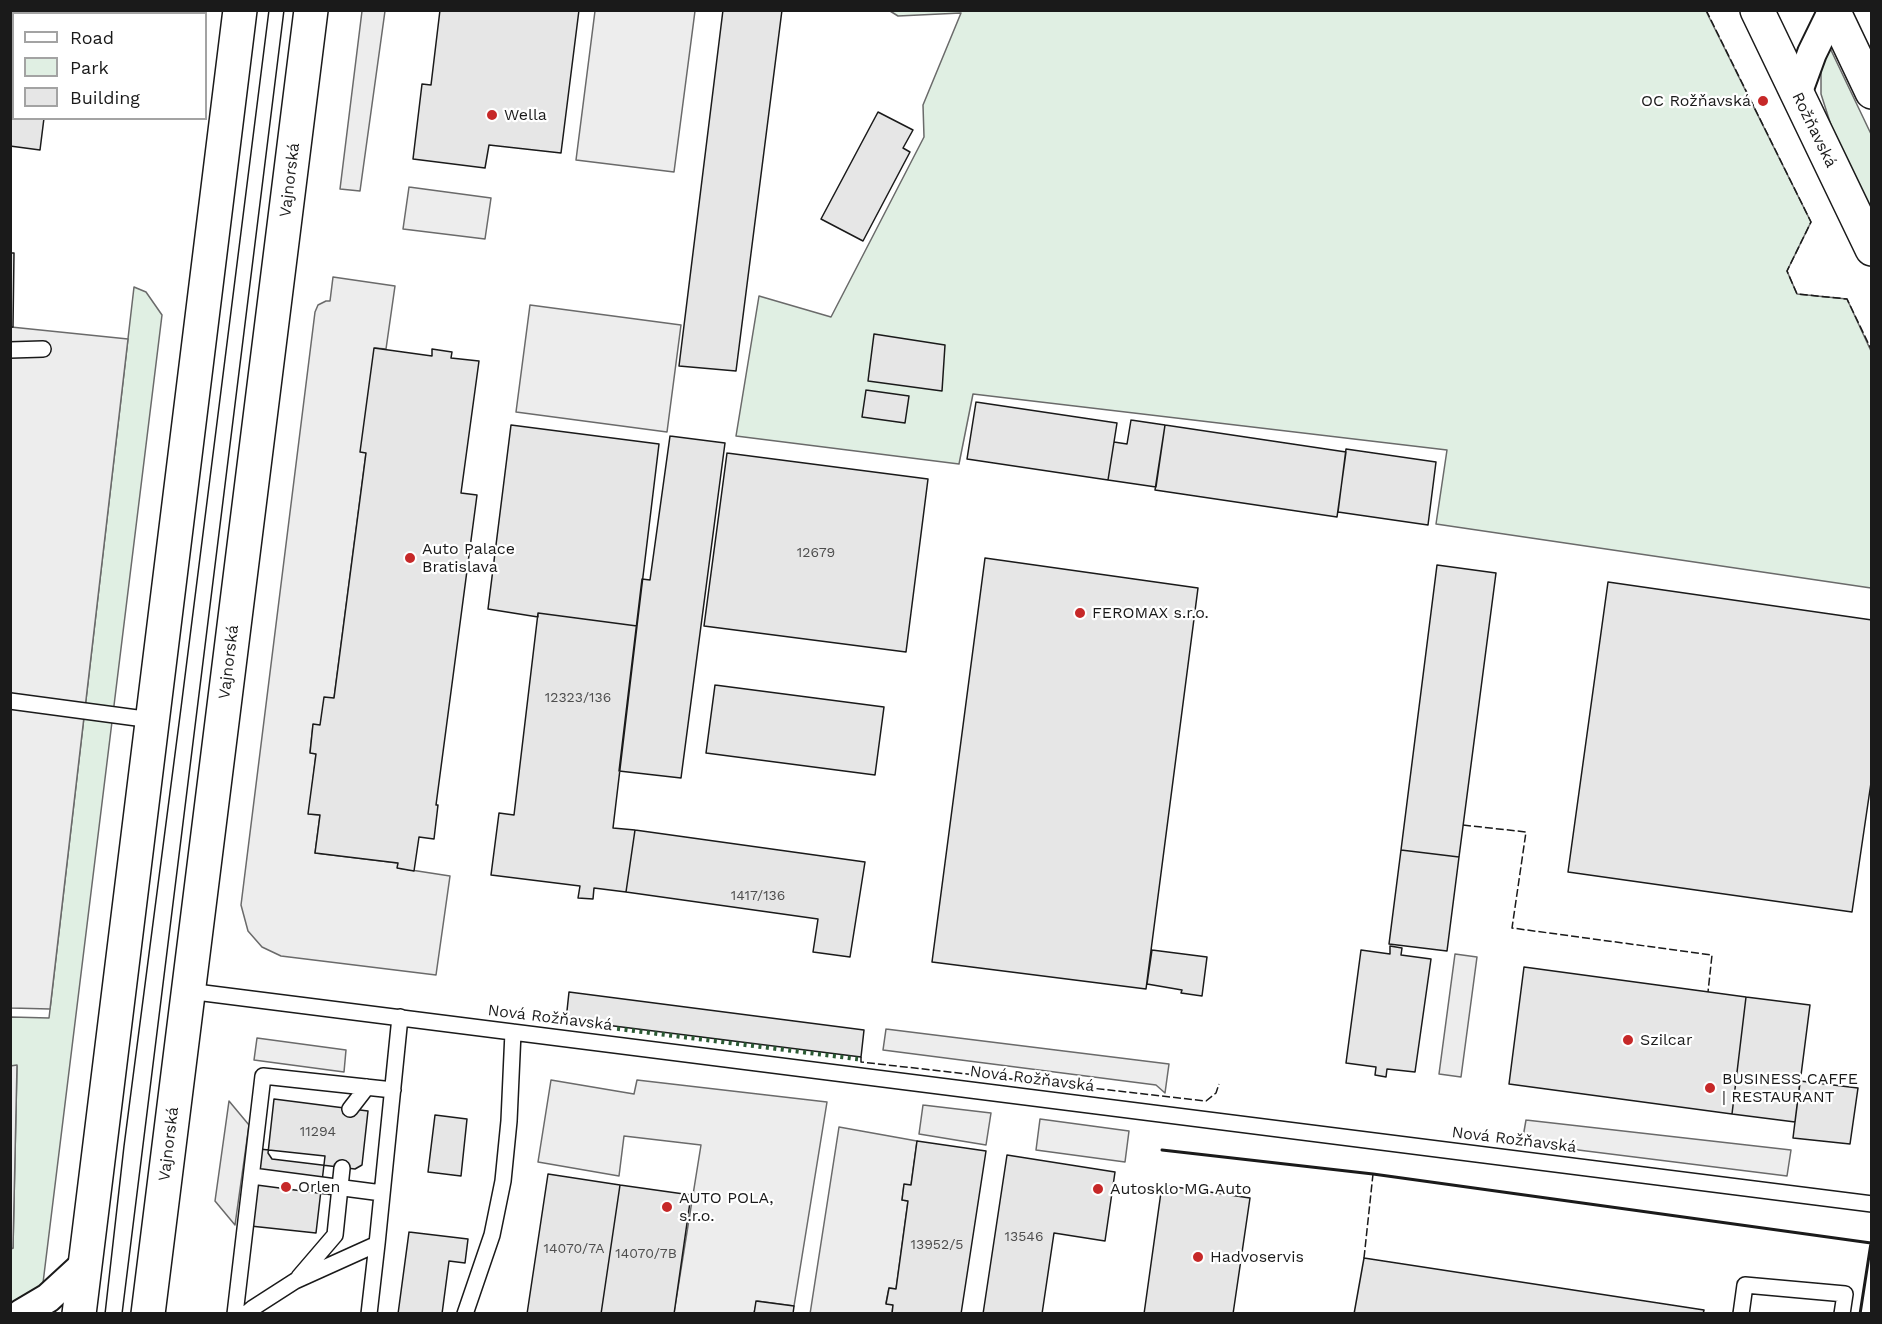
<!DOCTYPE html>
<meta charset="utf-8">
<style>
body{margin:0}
#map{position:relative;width:1882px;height:1324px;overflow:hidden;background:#fff;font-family:"Work Sans",sans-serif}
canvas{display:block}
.frame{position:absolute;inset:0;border:12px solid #1a1a1a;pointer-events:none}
.legend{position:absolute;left:12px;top:12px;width:195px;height:108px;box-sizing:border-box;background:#fff;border:2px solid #a3a3a3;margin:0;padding:8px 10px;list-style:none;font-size:18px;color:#1a1a1a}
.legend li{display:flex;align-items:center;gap:12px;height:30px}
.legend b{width:30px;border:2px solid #a3a3a3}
</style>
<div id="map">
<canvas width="1882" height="1324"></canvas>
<div class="frame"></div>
<ul class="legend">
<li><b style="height:8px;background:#fff"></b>Road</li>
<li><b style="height:16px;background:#e0efe3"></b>Park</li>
<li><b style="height:16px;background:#e6e6e6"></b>Building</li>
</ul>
</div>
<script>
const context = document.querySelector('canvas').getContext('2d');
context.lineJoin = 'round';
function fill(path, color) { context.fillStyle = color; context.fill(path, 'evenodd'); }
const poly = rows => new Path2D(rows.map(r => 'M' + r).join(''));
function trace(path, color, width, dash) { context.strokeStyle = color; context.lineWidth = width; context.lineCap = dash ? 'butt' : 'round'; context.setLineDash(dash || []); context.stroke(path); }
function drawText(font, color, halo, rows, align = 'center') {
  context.font = font + ' "Work Sans",sans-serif'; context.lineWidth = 4.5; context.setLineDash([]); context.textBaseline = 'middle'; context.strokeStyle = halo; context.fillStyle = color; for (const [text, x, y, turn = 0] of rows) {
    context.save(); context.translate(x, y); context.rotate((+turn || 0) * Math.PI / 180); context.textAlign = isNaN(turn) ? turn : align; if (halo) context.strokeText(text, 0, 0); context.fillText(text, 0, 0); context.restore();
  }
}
const green = poly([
 [890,11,1706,11,1811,222,1787,271,1797,294,1847,299,1871,351,1871,588,1436,524,1447,450,973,394,959,464,736,436,759,296,831,317,924,137,923,105,961,13,898,16,890,11],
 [1829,46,1871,134,1871,215,1836,141,1821,94,1821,64,1829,46],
 [134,287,146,292,162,315,42,1291,11,1303,10,1249,13,1248,17,1066,11,1066,11,1017,49,1018,134,287]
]);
fill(green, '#e0efe3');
trace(green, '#6a6a6a', 1.5);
const parking = poly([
 [362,11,385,11,360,191,340,189,362,11],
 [595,11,695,11,674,172,576,160,595,11],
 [409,187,491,198,485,239,403,229,409,187],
 [333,277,395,286,386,349,375,348,366,453,334,698,320,725,313,725,310,752,316,754,309,814,320,815,315,853,398,863,398,868,450,876,436,975,281,956,262,947,248,931,241,905,315,312,318,305,326,301,330,301,333,277],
 [530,305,681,325,667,432,516,412,530,305],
 [11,327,128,339,50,1009,11,1008,11,327],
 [1455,954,1477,957,1461,1077,1439,1074,1455,954],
 [886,1029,1169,1064,1165,1093,1156,1085,883,1050,886,1029],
 [257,1038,346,1050,344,1072,254,1060,257,1038],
 [17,1065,13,1248,11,1249,10,1066,17,1065],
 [551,1080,634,1094,637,1080,827,1102,794,1306,757,1301,754,1313,674,1313,701,1145,624,1136,619,1176,538,1162,551,1080],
 [229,1101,249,1125,235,1225,215,1201,229,1101],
 [923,1105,991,1113,986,1145,919,1134,923,1105],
 [1040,1119,1129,1131,1125,1162,1036,1150,1040,1119],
 [1526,1120,1791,1150,1787,1176,1522,1143,1526,1120],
 [839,1127,917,1141,911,1185,904,1185,902,1200,908,1201,896,1289,889,1288,886,1303,893,1305,892,1313,810,1314,839,1127]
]);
fill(parking, '#ededed');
trace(parking, '#6a6a6a', 1.5);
const building = poly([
 [10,10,57,10,56,14,14,14,14,29,10,28,10,10],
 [440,10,579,10,561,153,489,145,485,168,413,159,422,84,431,85,440,10],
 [723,10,782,10,736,371,679,366,723,10],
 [10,28,14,29,14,118,44,118,40,150,10,146,10,28],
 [878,112,913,130,903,148,910,152,863,241,821,219,878,112],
 [10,253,14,253,13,327,10,327,10,253],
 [874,334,945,345,942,391,868,381,874,334],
 [374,348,432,356,432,349,452,352,451,358,479,361,461,493,477,495,436,805,438,805,434,839,419,837,414,871,397,868,398,863,315,853,320,815,308,814,316,754,310,753,313,724,320,725,324,697,334,698,366,453,360,452,374,348],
 [866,390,909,396,905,423,862,417,866,390],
 [976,402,1117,423,1108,480,967,459,976,402],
 [1131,420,1165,425,1156,487,1108,480,1114,442,1127,444,1131,420],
 [511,425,659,444,637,626,538,613,538,617,488,609,511,425],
 [1165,425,1346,452,1337,517,1155,490,1165,425],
 [670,436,725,443,681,778,619,771,642,579,650,580,670,436],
 [1346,449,1436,462,1428,525,1338,512,1346,449],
 [727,453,928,479,906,652,704,626,727,453],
 [985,558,1198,588,1146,989,932,962,985,558],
 [1437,565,1496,573,1459,857,1401,850,1437,565],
 [1608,582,1872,620,1872,776,1852,912,1568,872,1608,582],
 [538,613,637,626,613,828,635,830,626,892,594,888,593,899,578,898,580,886,491,875,499,813,514,815,538,613],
 [715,685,884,707,875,775,706,753,715,685],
 [635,830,865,862,850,957,813,952,818,919,626,892,635,830],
 [1401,850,1459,857,1447,951,1389,944,1401,850],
 [1390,946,1402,948,1401,955,1431,959,1415,1072,1387,1069,1386,1077,1375,1075,1376,1067,1346,1063,1361,950,1390,954,1390,946],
 [1152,950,1207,957,1202,996,1181,993,1182,990,1147,984,1152,950],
 [1524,967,1746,997,1732,1114,1509,1084,1524,967],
 [569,992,864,1030,861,1057,566,1020,569,992],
 [1746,997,1810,1005,1795,1122,1732,1114,1746,997],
 [1800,1081,1858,1088,1850,1144,1793,1138,1800,1081],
 [274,1099,368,1111,362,1165,355,1169,272,1159,268,1153,274,1099],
 [435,1115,467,1119,461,1176,428,1172,435,1115],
 [917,1141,986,1151,961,1314,892,1314,893,1305,886,1304,889,1288,896,1289,908,1201,902,1200,904,1184,911,1185,917,1141],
 [250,1148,325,1156,316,1233,241,1225,250,1148],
 [1007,1155,1115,1172,1105,1241,1054,1233,1042,1314,983,1314,1007,1155],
 [548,1174,620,1185,601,1314,527,1314,548,1174],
 [620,1185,691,1195,674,1314,601,1314,620,1185],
 [1162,1185,1250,1198,1233,1314,1144,1314,1162,1185],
 [409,1232,468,1239,465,1263,449,1261,442,1314,398,1314,409,1232],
 [1364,1258,1704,1310,1703,1314,1354,1314,1364,1258],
 [756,1301,794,1306,793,1314,754,1314,756,1301]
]);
fill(building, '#e6e6e6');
trace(building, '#1a1a1a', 1.5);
const service = poly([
 [10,350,43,349],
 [10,701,152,720],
 [188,991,1872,1204],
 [350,1109,367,1087],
 [252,1176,382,1193],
 [299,1277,335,1235,342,1168],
 [235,1314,263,1076,393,1090],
 [246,1314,253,1308,295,1281,377,1244,400,1017],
 [369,1314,377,1244],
 [465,1314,492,1235,503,1181,509,1121,513,1032],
 [1741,1314,1745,1285,1845,1294,1842,1314]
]);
const minor = poly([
 [1797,94,1812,53,1833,10],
 [21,1314,48,1298,85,1264]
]);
const secondary = poly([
 [79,1314,240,10],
 [148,1314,311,10]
]);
const primary = poly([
 [1757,10,1872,249],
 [1833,10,1872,92]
]);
trace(service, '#1a1a1a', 18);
trace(minor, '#1a1a1a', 32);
trace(secondary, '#1a1a1a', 36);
trace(primary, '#1a1a1a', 36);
trace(service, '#fff', 15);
trace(minor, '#fff', 28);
trace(secondary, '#fff', 33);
trace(primary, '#fff', 33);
trace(poly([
 [105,1314,124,1146,181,708,269,10],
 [122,1314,284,10]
]), '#1a1a1a', 1.5);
trace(poly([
 [565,1022,858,1059]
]), '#2b5a34', 4.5, [3, 4.5]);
trace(poly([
 [1706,10,1811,222,1787,271,1797,294,1847,299,1872,351],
 [1463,825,1526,832,1512,928,1712,955,1708,992],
 [861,1057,861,1062,1206,1101,1216,1093,1219,1084],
 [1364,1258,1373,1174]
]), '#1a1a1a', 1.5, [8, 3]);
trace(poly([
 [1162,1150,1373,1174,1871,1243,1860,1314]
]), '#1a1a1a', 3);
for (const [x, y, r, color] of [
 [1763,101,6,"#c62828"],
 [492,115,6,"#c62828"],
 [410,558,6,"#c62828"],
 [1080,613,6,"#c62828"],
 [1628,1040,6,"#c62828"],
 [1710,1088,6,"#c62828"],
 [286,1187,6,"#c62828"],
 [1098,1189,6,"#c62828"],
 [667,1207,6,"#c62828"],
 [1198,1257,6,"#c62828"]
]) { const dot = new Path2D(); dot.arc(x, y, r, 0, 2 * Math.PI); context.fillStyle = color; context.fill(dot); trace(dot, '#fff', 2); }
drawText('14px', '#4d4d4d', null, [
 ["12679",816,553],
 ["12323/136",578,698],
 ["1417/136",758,896],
 ["11294",318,1132],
 ["13546",1024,1237],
 ["13952/5",937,1245],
 ["14070/7A",574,1249],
 ["14070/7B",646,1254]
]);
drawText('16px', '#1a1a1a', '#fff', [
 ["OC Rožňavská",1751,101,"right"],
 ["Wella",504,115],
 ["Auto Palace",422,549],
 ["Bratislava",422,567],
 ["FEROMAX s.r.o.",1092,613],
 ["Szilcar",1640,1040],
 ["BUSINESS CAFFE",1722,1079],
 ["| RESTAURANT",1722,1097],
 ["Orlen",298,1187],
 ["Autosklo MG Auto",1110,1189],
 ["AUTO POLA,",679,1198],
 ["s.r.o.",679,1216],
 ["Hadvoservis",1210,1257]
], 'left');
drawText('16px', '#1a1a1a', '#fff', [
 ["Rožňavská",1814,130,64],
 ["Vajnorská",290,180,-83],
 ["Vajnorská",229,662,-83],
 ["Nová Rožňavská",550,1018,7],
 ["Nová Rožňavská",1032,1079,7],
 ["Nová Rožňavská",1514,1140,7],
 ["Vajnorská",169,1144,-83]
]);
</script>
